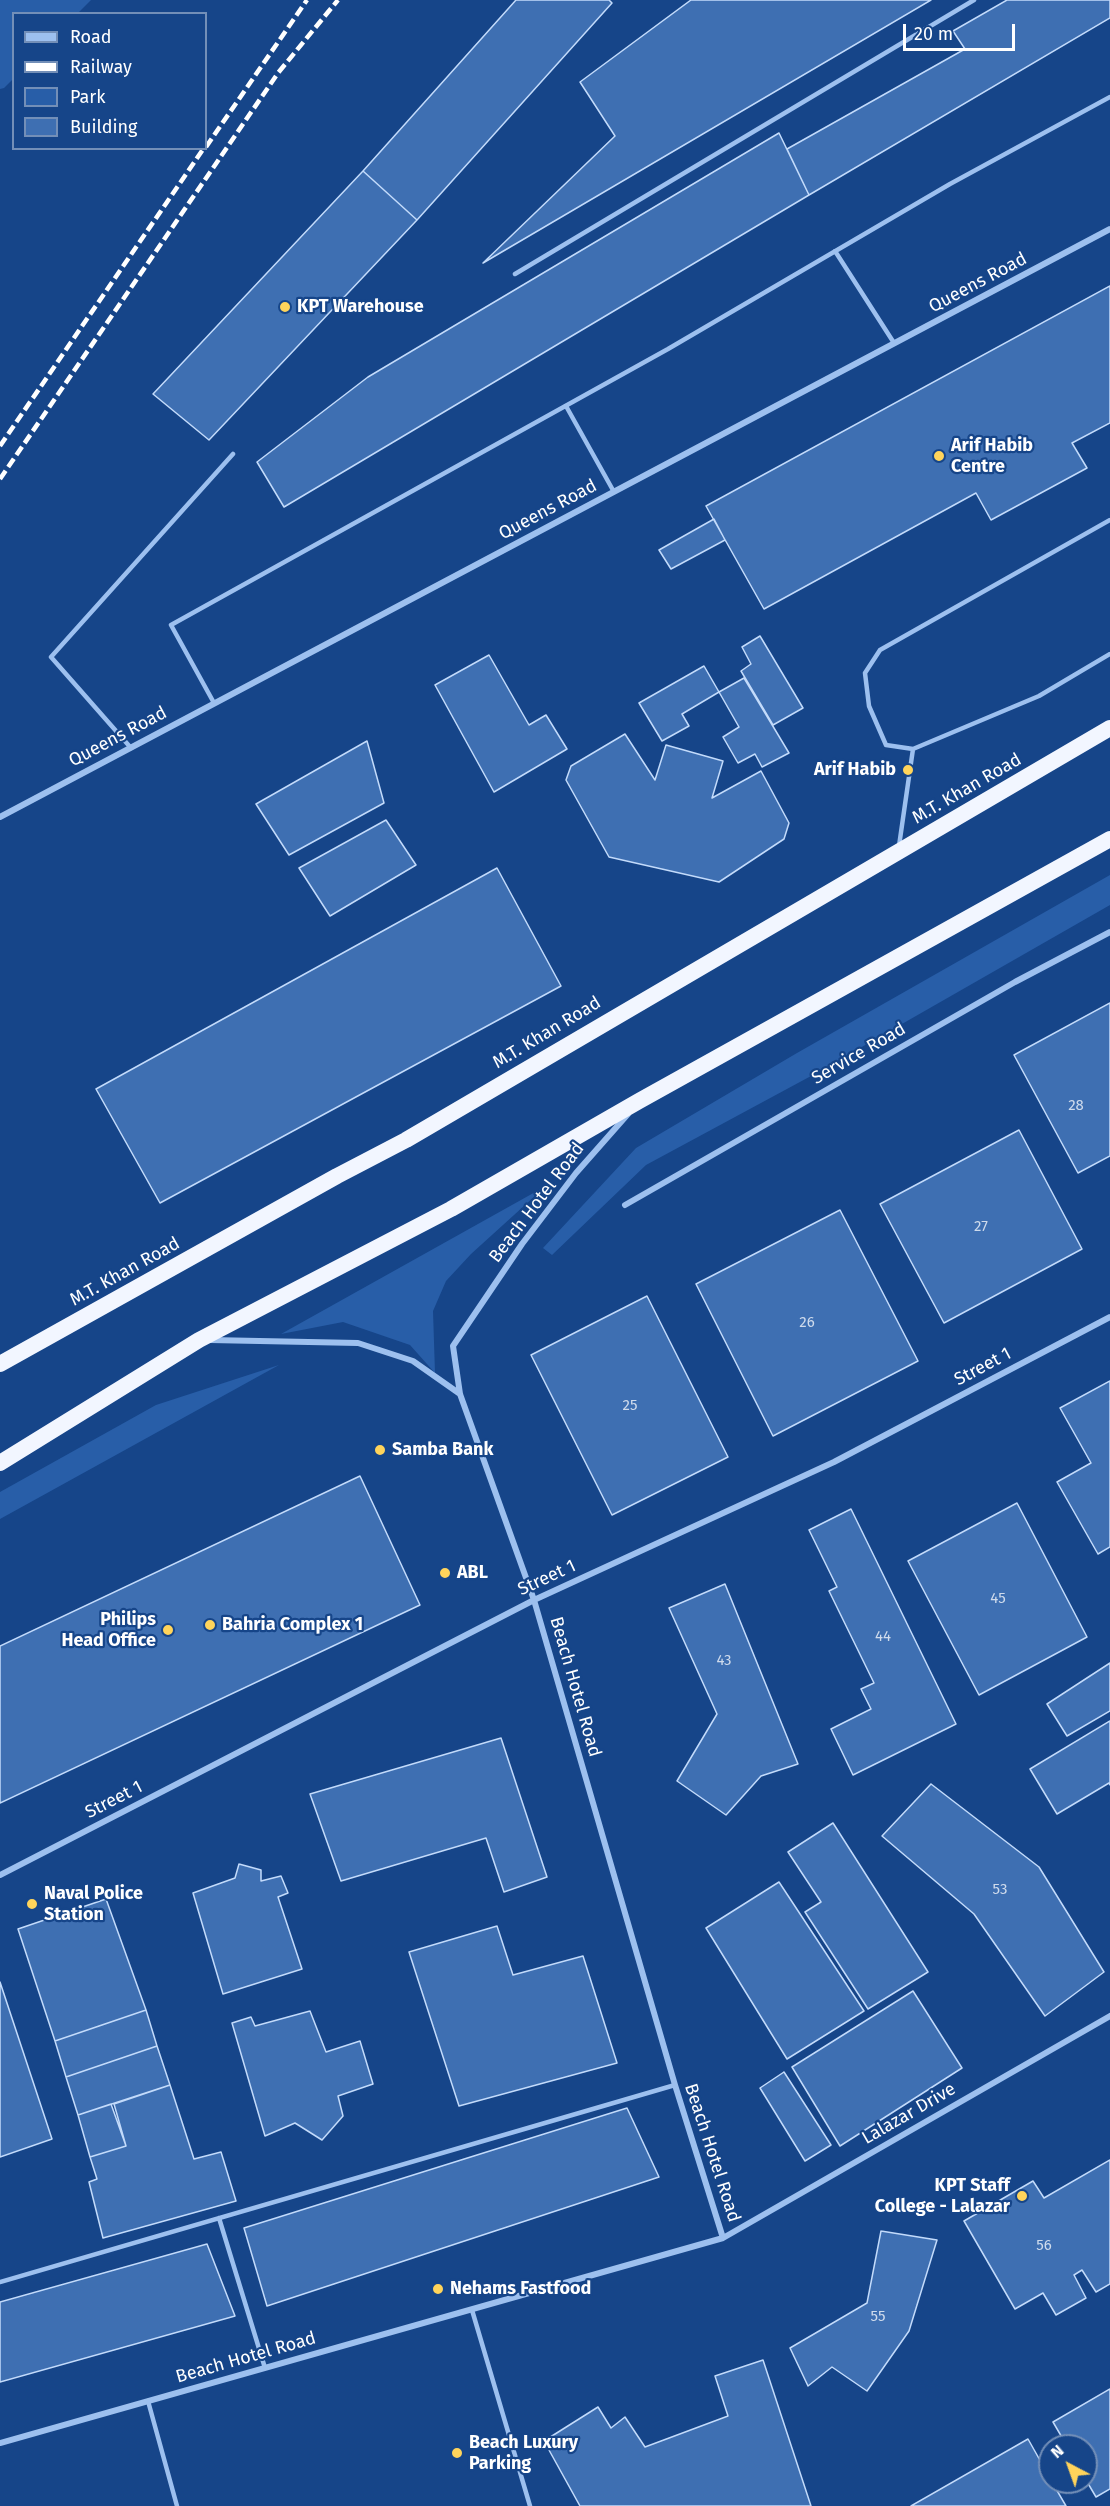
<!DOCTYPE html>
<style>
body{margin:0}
#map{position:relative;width:1110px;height:2506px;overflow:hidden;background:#164589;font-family:"Fira Sans",sans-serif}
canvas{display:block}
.legend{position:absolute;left:12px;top:12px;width:195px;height:138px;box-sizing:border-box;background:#164589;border:2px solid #738fb8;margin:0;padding:8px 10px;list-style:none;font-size:18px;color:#fff}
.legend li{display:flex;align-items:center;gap:12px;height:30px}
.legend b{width:30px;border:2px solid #738fb8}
.north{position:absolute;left:1038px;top:2434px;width:60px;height:60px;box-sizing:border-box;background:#164589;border:2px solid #738fb8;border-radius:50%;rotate:319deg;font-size:16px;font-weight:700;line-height:24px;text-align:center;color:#fff}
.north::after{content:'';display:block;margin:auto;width:21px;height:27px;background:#ffd45b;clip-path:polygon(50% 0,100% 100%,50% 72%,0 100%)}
.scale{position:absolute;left:903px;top:24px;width:112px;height:27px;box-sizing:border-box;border:3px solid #fff;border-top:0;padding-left:8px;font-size:18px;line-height:21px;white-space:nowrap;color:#fff;-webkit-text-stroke:4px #164589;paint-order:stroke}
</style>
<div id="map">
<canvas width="1110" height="2506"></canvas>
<ul class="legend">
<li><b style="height:8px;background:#9dc0ef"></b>Road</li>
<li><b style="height:8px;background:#fff"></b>Railway</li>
<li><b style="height:16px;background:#285ea8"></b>Park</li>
<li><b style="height:16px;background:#3e6fb2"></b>Building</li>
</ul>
<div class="north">N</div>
<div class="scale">20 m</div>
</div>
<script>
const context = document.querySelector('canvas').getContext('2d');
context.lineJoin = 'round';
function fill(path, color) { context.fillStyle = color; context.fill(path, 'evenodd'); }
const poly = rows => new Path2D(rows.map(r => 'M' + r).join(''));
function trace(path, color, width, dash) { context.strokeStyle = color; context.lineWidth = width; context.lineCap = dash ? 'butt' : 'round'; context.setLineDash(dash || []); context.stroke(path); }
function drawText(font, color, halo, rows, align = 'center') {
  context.font = font + ' "Fira Sans",sans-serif'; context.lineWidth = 4.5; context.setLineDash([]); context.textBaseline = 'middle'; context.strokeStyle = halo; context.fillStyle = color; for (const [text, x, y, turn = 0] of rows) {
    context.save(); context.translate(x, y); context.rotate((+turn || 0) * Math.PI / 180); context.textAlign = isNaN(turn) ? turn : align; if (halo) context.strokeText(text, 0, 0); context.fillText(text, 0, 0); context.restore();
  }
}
fill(poly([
 [0,0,91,0,78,13,14,14,13,79,4,88,0,89],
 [1110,875,1110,905,811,1076,646,1165,552,1255,543,1248,636,1148,797,1053],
 [546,1186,471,1254,446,1281,433,1311,435,1373,410,1345,343,1322,281,1334],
 [279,1365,0,1519,0,1492,156,1405]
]), '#285ea8');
const building = poly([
 [516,0,609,0,612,3,417,220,363,171,516,0],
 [691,0,931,0,483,263,615,136,580,82,691,0],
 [1007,0,1110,0,1110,18,809,195,787,149,965,49,953,31,1007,0],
 [779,133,809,195,284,507,257,462,368,377,779,133],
 [363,171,417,220,209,440,153,394,363,171],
 [1110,286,1110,423,1072,443,1087,468,991,520,976,493,764,609,706,506,1110,286],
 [714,519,725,540,671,569,659,550,714,519],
 [760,636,803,708,773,725,741,671,751,664,742,647,760,636],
 [489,655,529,725,546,715,567,749,494,792,435,685,489,655],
 [704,666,719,692,682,714,689,726,662,741,639,703,704,666],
 [744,678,789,753,762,767,755,754,738,763,723,737,739,727,719,692,744,678],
 [625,734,655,780,666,745,723,761,712,798,761,771,789,823,784,839,719,882,609,857,566,780,571,766,625,734],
 [367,741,384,803,289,855,256,804,367,741],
 [386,820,416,865,330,916,299,868,386,820],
 [497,868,561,986,160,1203,96,1089,497,868],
 [1110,1003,1110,1156,1078,1173,1014,1055,1110,1003],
 [1019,1130,1082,1249,944,1323,880,1204,1019,1130],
 [840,1210,918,1361,773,1436,696,1284,840,1210],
 [647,1296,728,1457,612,1515,531,1355,647,1296],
 [1110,1381,1110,1547,1098,1554,1057,1482,1091,1463,1060,1408,1110,1381],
 [360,1476,420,1605,0,1803,0,1646,360,1476],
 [1017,1503,1087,1637,979,1695,908,1561,1017,1503],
 [851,1509,956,1724,853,1775,831,1729,871,1709,861,1689,874,1683,829,1591,837,1587,809,1530,851,1509],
 [725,1584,798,1764,761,1776,726,1815,677,1781,717,1714,669,1608,725,1584],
 [1110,1663,1110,1711,1067,1736,1047,1704,1110,1663],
 [1110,1721,1110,1785,1109,1783,1057,1814,1030,1769,1110,1721],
 [501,1738,547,1877,504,1892,486,1838,341,1881,310,1794,501,1738],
 [931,1784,1039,1867,1104,1972,1045,2016,974,1914,882,1836,931,1784],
 [833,1823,928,1972,868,2009,805,1912,821,1902,788,1852,833,1823],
 [239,1864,261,1870,261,1881,281,1876,288,1893,278,1897,302,1969,223,1994,193,1893,235,1878,239,1864],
 [779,1882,864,2011,787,2059,706,1928,779,1882],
 [106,1899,146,2010,55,2041,18,1929,106,1899],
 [497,1926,513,1975,583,1956,617,2063,459,2106,409,1952,497,1926],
 [0,1982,52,2139,0,2157,0,1982],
 [913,1991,962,2068,840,2146,792,2067,913,1991],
 [146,2010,157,2046,66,2077,55,2041,146,2010],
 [310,2011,326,2052,360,2041,373,2084,338,2096,343,2116,322,2140,295,2123,265,2136,232,2023,251,2017,255,2026,310,2011],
 [157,2046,170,2085,78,2115,66,2077,157,2046],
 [784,2072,831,2145,805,2161,760,2088,784,2072],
 [170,2085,194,2159,221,2152,236,2201,103,2238,89,2182,97,2179,90,2157,126,2146,114,2104,170,2085],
 [111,2104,126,2146,90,2157,78,2115,111,2104],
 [627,2108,659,2177,267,2306,244,2228,627,2108],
 [1110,2160,1110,2284,1096,2292,1082,2270,1074,2275,1086,2298,1056,2315,1043,2293,1015,2309,964,2221,1033,2181,1044,2198,1110,2160],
 [881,2231,937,2240,909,2331,867,2391,832,2367,808,2386,790,2348,867,2303,881,2231],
 [207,2244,235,2316,0,2382,0,2302,207,2244],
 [763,2360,811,2506,580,2506,544,2441,598,2407,611,2428,625,2417,645,2447,728,2416,715,2376,763,2360],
 [1110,2389,1110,2489,1096,2497,1086,2480,1086,2446,1067,2446,1053,2422,1110,2389],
 [1028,2439,1050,2478,1050,2482,1052,2482,1066,2506,911,2506,1028,2439]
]);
fill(building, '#3e6fb2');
trace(building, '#c3dbfb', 1.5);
trace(poly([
 [835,251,894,343],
 [515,274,974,0],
 [566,406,614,492],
 [1110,520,880,650,865,673,869,706,886,745,913,749,1039,696,1110,654],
 [214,703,171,625,668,349,950,184,1110,97],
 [131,748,51,657,233,454],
 [899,846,913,749],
 [219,2218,265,2368],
 [0,2282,675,2085],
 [472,2310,530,2506],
 [148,2401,177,2506]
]), '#9dc0ef', 4.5);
trace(poly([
 [0,817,1110,229],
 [628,1114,576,1173,522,1244,453,1346,460,1394,534,1600,675,2085,723,2238],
 [625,1205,1015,982,1110,932],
 [210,1340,358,1343,413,1361,460,1394],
 [0,1875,534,1600,834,1462,1110,1317],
 [0,2443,723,2238,1110,2016]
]), '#9dc0ef', 6);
trace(poly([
 [0,1364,337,1176,406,1140,1110,728],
 [0,1463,199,1340,451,1209,639,1101,1110,839]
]), '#f2f6ff', 16);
trace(poly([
 [206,147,307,0],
 [0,446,204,148],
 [0,479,278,73,338,0]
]), '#fff', 4.5, [10, 4.5]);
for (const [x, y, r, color] of [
 [285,307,6,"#ffd45b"],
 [939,456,6,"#ffd45b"],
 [908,770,6,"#ffd45b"],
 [380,1450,6,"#ffd45b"],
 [445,1573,6,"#ffd45b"],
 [210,1625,6,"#ffd45b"],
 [168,1630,6,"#ffd45b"],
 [32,1904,6,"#ffd45b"],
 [1022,2196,6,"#ffd45b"],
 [438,2289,6,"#ffd45b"],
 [457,2453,6,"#ffd45b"]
]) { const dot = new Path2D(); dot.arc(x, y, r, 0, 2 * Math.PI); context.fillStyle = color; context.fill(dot); trace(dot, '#164589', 2); }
drawText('15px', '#cfdbec', null, [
 ["28",1076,1106],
 ["27",981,1227],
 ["26",807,1323],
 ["25",630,1406],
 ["45",998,1599],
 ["44",883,1637],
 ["43",724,1661],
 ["53",1000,1890],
 ["56",1044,2246],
 ["55",878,2317]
]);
drawText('18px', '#fff', '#164589', [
 ["Queens Road",978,283,-28],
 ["Queens Road",548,510,-28],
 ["Queens Road",118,737,-28],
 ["M.T. Khan Road",967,789,-30],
 ["M.T. Khan Road",547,1033,-31],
 ["Service Road",859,1054,-30],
 ["Beach Hotel Road",537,1203,-53],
 ["M.T. Khan Road",125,1272,-29],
 ["Street 1",983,1367,-28],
 ["Street 1",547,1578,-25],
 ["Beach Hotel Road",575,1687,74],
 ["Street 1",114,1800,-27],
 ["Lalazar Drive",909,2114,-30],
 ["Beach Hotel Road",712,2153,72],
 ["Beach Hotel Road",246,2358,-16]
]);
drawText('bold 18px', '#fff', '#164589', [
 ["KPT Warehouse",297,307],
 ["Arif Habib",951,446],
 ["Centre",951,467],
 ["Arif Habib",896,770,"right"],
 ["Samba Bank",392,1450],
 ["ABL",457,1573],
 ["Philips",156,1620,"right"],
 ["Head Office",156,1641,"right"],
 ["Bahria Complex 1",222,1625],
 ["Naval Police",44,1894],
 ["Station",44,1915],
 ["KPT Staff",1010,2186,"right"],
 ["College - Lalazar",1010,2207,"right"],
 ["Nehams Fastfood",450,2289],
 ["Beach Luxury",469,2443],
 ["Parking",469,2464]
], 'left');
</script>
